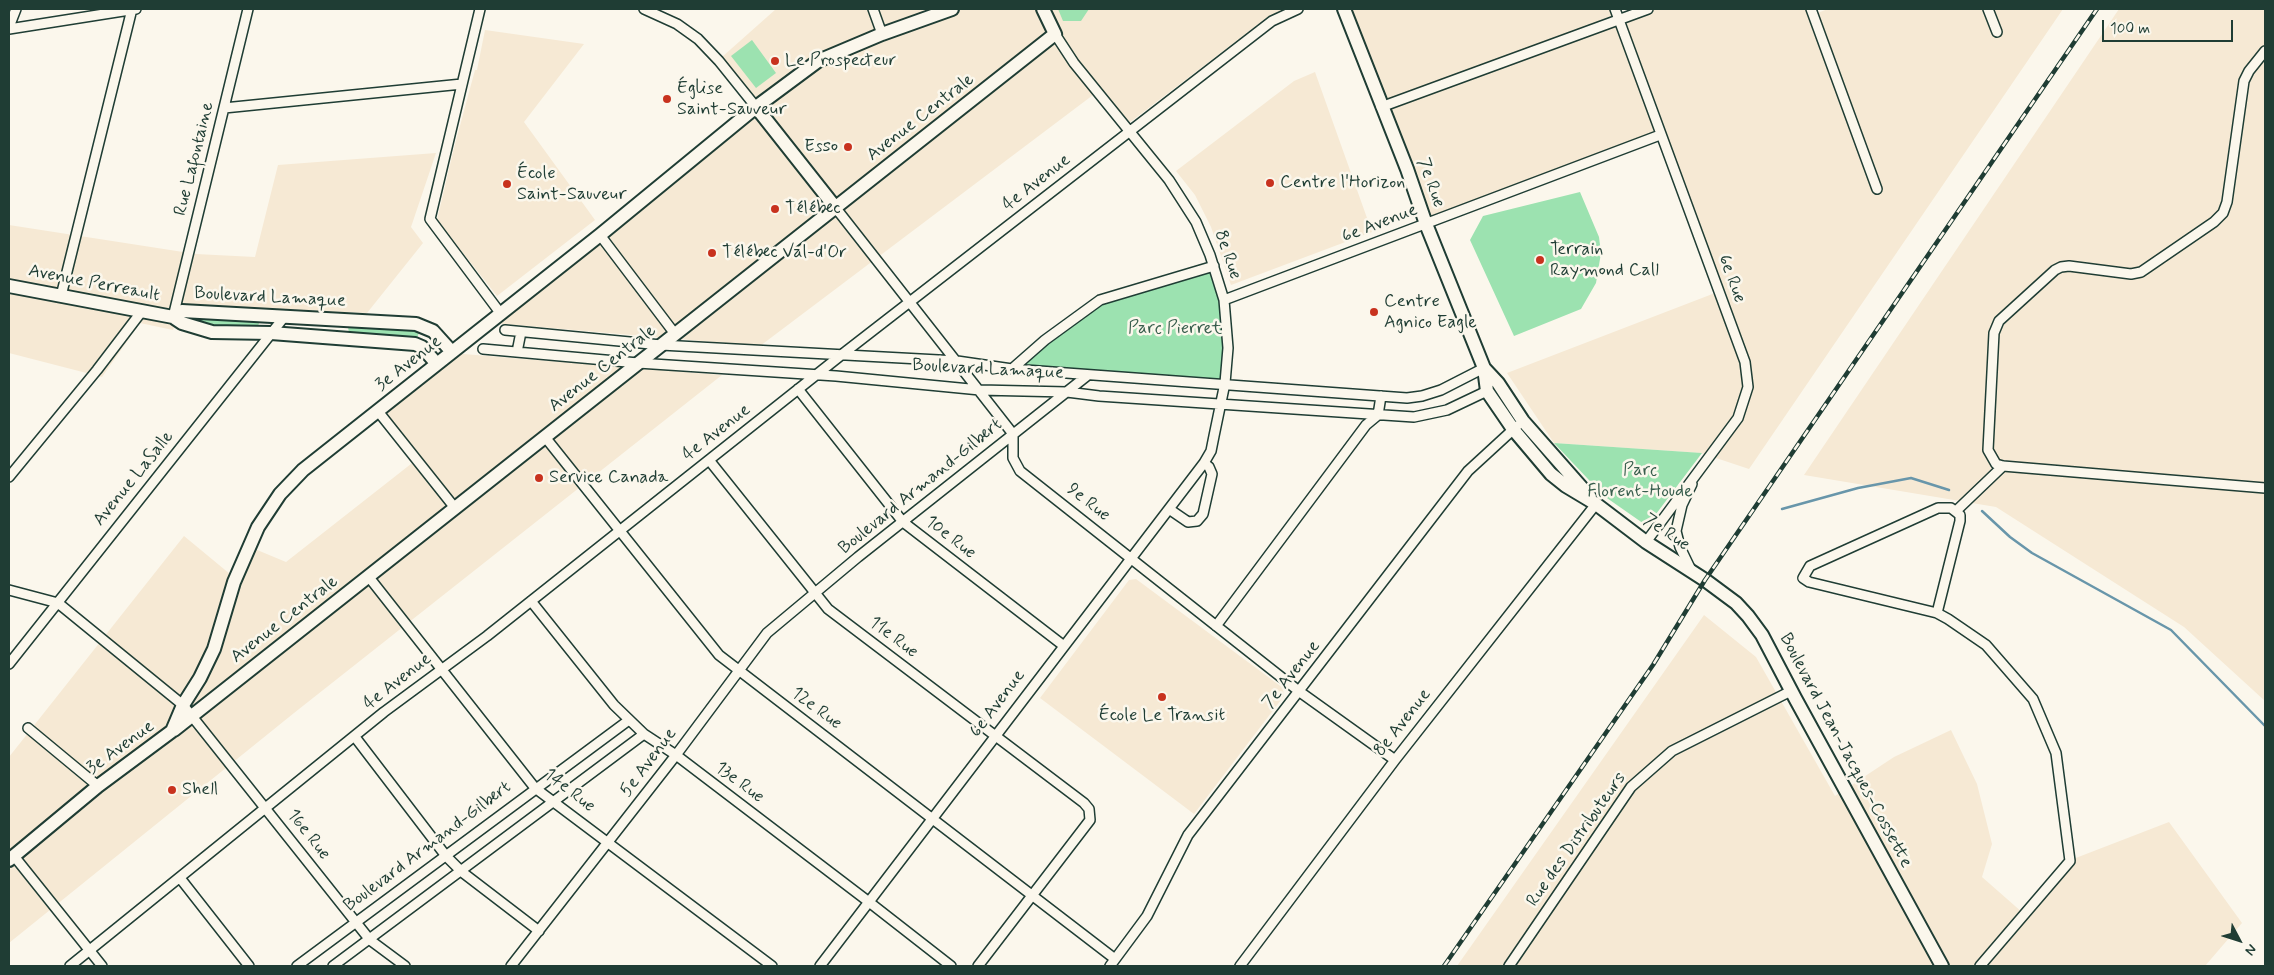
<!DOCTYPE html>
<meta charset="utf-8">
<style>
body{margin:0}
#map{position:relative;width:2274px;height:975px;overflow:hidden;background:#fbf7ec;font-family:Mynerve,sans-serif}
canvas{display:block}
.frame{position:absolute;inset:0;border:10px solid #1f3d34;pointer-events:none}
.north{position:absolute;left:2214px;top:915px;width:50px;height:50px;-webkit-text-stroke:4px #fbf7ec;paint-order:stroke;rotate:130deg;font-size:14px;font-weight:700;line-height:20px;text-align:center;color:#1f3d34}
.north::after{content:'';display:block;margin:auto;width:18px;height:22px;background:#1f3d34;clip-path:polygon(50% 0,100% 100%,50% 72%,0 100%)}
.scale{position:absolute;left:2102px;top:20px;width:131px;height:22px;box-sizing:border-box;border:2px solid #1f3d34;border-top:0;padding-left:6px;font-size:15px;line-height:18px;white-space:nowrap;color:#1f3d34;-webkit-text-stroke:4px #fbf7ec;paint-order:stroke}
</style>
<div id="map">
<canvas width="2274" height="975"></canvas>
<div class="frame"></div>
<div class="north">N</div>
<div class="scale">100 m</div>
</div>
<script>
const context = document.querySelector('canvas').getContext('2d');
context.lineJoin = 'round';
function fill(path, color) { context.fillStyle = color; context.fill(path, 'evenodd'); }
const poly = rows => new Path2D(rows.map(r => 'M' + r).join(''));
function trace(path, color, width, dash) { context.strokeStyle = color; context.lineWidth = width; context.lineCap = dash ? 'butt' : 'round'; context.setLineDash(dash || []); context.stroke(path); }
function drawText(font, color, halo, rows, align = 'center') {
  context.font = font + ' Mynerve,sans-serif'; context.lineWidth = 5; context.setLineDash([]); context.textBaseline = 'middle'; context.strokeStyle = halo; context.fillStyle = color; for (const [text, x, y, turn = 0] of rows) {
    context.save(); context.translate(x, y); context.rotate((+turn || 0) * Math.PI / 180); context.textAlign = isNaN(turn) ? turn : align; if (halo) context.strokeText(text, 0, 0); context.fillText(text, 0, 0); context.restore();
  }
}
fill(poly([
 [776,9,1287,9,1269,16,1129,123,1101,89,760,346,492,323,759,110,722,57],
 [1350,9,1616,9,1620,18,1645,9,1809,9,1812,15,1828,9,2063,9,1749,469,1701,453,1554,443,1507,373,1715,293,1660,135,1426,220],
 [2119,9,2265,9,2265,701,2184,627,1996,507,1804,475],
 [485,30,584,44,524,122,595,220,497,296,437,220,454,148,475,70,477,70],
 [1315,72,1372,232,1231,285,1211,227,1195,195,1176,171,1294,81],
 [436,153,411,227,423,243,367,313,181,305,173,330,140,323,102,377,9,353,9,225,196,254,255,257,278,165],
 [451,353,722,375,294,713,9,943,9,757,184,536,236,579,250,547,286,562,416,460,377,411],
 [1136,579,1283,688,1284,696,1194,814,1040,698,1129,580],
 [1704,615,1756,657,1835,796,1894,757,1951,730,1977,784,1992,844,1982,877,2023,913,2068,861,2169,822,2242,923,2205,966,1457,966]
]), '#f6e9d4');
fill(poly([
 [1058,9,1089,9,1081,21,1063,21],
 [752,40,776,73,756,88,731,56],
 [1580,192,1599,237,1601,253,1596,283,1581,309,1514,336,1470,240,1483,216],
 [1214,266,1224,300,1225,383,1012,369,1100,300],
 [187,317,260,321,258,326,254,328,190,323],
 [354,324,419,331,419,333,417,338,414,339,349,333,348,327],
 [1554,443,1702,453,1647,526,1604,496]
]), '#9ce2b0');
trace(poly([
 [1782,509,1858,488,1911,478,1949,490],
 [1982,511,2010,537,2032,553,2171,630,2265,726]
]), '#6896aa', 2.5);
const street = poly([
 [480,9,430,219,501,314],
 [644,9,677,24,698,39,719,61,756,107],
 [873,9,882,34],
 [1615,9,1745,362,1748,387,1738,418,1646,542],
 [1811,9,1877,189],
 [1988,9,1997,32],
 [9,27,16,9],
 [9,29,136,9],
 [2265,51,2249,71,2244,81,2227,202,2223,213,2214,222,2141,272,2131,274,2069,266,2061,267,2055,270,1999,321,1994,333,1988,450,1996,464,2003,466,2265,488],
 [1381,107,1648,9],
 [224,108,462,84],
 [835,207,1013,434,1013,458,1020,471,1300,692,1395,760],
 [600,235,675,334],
 [61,296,132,9],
 [1224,300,1660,135],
 [173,317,248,9],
 [505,330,661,345,957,361,1012,369,1407,398,1422,396,1441,390,1484,368],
 [483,349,638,363,836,376,980,390,1067,392,1099,396,1414,417,1447,410,1487,391],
 [517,352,521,332],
 [1012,369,1045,340,1100,300,1214,266],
 [798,389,903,522,1064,646],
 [377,410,455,508],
 [545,437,719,655,1115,959],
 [709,460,828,609,1084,803,1089,809,1090,820,978,966],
 [9,477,97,370,142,311],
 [1169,509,1188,522,1197,521,1203,514,1212,474,1209,467,1204,463],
 [1956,511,2003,466],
 [1691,570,1680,547,1676,531,1682,505,1692,484],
 [368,576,535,788,772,966],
 [9,590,58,603,183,705,370,940,405,966],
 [531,601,614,705,644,734,676,755,869,902,951,966],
 [1937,613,1960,521,1960,515,1951,508,1938,508,1810,566,1803,578,1809,582,1937,613,1948,619,1986,645,2033,699,2056,753,2070,861,1980,966],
 [1216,626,1366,425,1378,415,1381,396],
 [9,664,285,316],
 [28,728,98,786],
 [355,737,446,856,462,872,539,931],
 [14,856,102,966],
 [180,878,249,966],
 [70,966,384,712,487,636,840,356,1272,21,1298,9],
 [297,966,629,720],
 [333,966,644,734],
 [511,966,676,755,767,633,858,557,1088,375],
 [820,966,1204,463,1211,451,1214,436,1225,383,1228,348,1224,300,1210,255,1196,222,1169,180,1074,63,1055,34],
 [1110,966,1147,916,1188,835,1468,471,1517,426],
 [1240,966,1395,760,1596,504],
 [1509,966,1631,787,1672,751,1791,691]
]);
const secondary = poly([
 [1344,9,1407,169,1426,224,1484,368,1487,391,1513,429,1551,474,1566,486,1596,504,1646,542,1705,580,1736,603,1748,616,1762,635,1795,698,1942,966],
 [756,107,835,207],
 [9,286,173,317,182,323,212,332,271,333,415,344,422,347,437,364],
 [173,317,182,311,416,324,433,331,452,352],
 [1484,368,1498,383,1523,421,1590,497],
 [174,730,1055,34,1043,9],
 [9,860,98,786,172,731,183,705,200,678,214,649,234,582,258,527,280,494,303,470,600,235,756,107,818,61,882,34,952,9]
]);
trace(street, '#1f3d34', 12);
trace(secondary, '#1f3d34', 16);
trace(street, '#fbf7ec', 9);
trace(secondary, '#fbf7ec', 12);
const rail = poly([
 [1444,966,1653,665,1705,580,2097,9]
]);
trace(rail, '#1f3d34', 4.5);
trace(rail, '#fbf7ec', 2.5, [8]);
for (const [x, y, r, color] of [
 [775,61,5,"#c8321e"],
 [667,99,5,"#c8321e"],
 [848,147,5,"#c8321e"],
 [1270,183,5,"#c8321e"],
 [507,184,5,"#c8321e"],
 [775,209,5,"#c8321e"],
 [712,253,5,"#c8321e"],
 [1540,260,5,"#c8321e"],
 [1374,312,5,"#c8321e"],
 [539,478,5,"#c8321e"],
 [1162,697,5,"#c8321e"],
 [172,790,5,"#c8321e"]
]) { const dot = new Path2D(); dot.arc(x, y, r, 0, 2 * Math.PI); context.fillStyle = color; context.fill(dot); trace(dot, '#fbf7ec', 2); }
drawText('18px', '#1f3d34', '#fbf7ec', [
 ["Le Prospecteur",785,61],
 ["Église",677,89],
 ["Saint-Sauveur",677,110],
 ["Esso",838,147,"right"],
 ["École",517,174],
 ["Saint-Sauveur",517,195],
 ["Centre l'Horizon",1280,183],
 ["Télébec",785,209],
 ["Terrain",1550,250],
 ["Raymond Call",1550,271],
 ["Télébec Val-d'Or",722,253],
 ["Centre",1384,302],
 ["Agnico Eagle",1384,323],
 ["Service Canada",549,478],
 ["École Le Transit",1162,716,"center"],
 ["Shell",182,790]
], 'left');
drawText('18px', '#1f3d34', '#fbf7ec', [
 ["Avenue Centrale",921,118,-38],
 ["Rue Lafontaine",195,159,-76],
 ["4e Avenue",1037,183,-38],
 ["7e Rue",1430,183,70],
 ["6e Avenue",1380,224,-21],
 ["8e Rue",1227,255,71],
 ["6e Rue",1731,279,70],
 ["Avenue Perreault",94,284,11],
 ["Boulevard Lamaque",270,298,3],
 ["3e Avenue",409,364,-38],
 ["Avenue Centrale",603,369,-38],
 ["Boulevard Lamaque",988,370,3],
 ["4e Avenue",717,433,-38],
 ["Avenue LaSalle",134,479,-51],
 ["Boulevard Armand-Gilbert",921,487,-39],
 ["9e Rue",1088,503,38],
 ["7e Rue",1666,533,34],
 ["10e Rue",950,538,38],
 ["Avenue Centrale",285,620,-38],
 ["11e Rue",893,638,37],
 ["7e Avenue",1292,675,-52],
 ["4e Avenue",398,682,-38],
 ["6e Avenue",998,704,-53],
 ["12e Rue",816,709,37],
 ["8e Avenue",1403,723,-52],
 ["3e Avenue",121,748,-36],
 ["Boulevard Jean-Jacques-Cossette",1845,751,62],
 ["5e Avenue",649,763,-53],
 ["13e Rue",739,783,37],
 ["14e Rue",569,791,38],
 ["16e Rue",308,835,52],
 ["Rue des Distributeurs",1577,840,-55],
 ["Boulevard Armand-Gilbert",428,847,-37]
]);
drawText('18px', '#385e4d', '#fbf7ec', [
 ["Parc Pierret",1175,329],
 ["Parc",1640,471],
 ["Florent-Houde",1640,492]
]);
</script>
